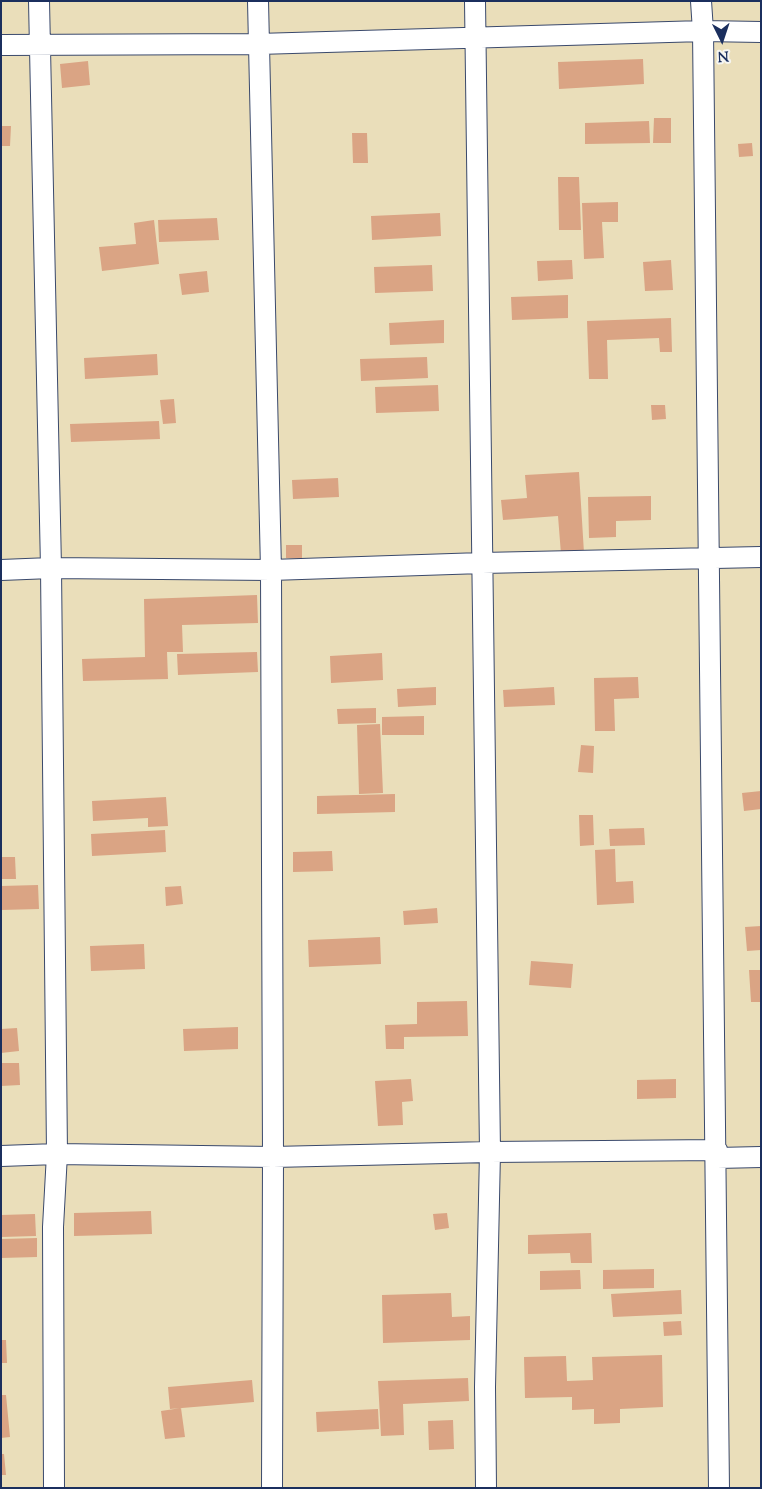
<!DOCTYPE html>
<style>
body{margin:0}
#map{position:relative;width:762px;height:1489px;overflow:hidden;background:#eadeba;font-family:"Sorts Mill Goudy",serif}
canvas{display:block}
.frame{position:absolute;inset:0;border:2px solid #1b2f5e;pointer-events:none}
.north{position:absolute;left:697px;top:15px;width:50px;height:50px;-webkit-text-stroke:4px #f6f6f2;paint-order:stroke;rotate:176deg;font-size:14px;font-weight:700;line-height:20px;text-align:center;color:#1b2f5e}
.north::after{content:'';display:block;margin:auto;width:18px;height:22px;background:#1b2f5e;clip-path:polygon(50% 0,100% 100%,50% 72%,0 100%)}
</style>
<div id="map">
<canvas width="762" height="1489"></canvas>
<div class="frame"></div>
<div class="north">N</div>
</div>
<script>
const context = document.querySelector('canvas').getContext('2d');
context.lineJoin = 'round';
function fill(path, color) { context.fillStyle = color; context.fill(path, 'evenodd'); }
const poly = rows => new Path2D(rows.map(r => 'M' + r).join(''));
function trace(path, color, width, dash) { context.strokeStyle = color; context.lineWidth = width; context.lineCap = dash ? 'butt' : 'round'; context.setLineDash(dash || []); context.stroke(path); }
fill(poly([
 [643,59,644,84,559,89,558,62],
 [88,61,90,85,62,88,60,64],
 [654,118,671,118,671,143,653,143],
 [649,121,650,143,585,144,585,123],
 [1,126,11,126,10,146,1,146],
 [352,133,367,133,368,163,353,163],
 [752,143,753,156,739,157,738,144],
 [558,177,579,177,581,230,559,230],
 [618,202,618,222,602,222,604,258,584,259,582,203],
 [440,213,441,236,372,240,371,216],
 [217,218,219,240,159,242,158,220],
 [154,220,159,264,102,271,99,247,136,244,134,223],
 [572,260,573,279,538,281,537,261],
 [671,260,673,290,645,291,643,262],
 [432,265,433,291,375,293,374,267],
 [207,271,209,292,182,295,179,274],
 [568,295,568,318,512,320,511,297],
 [671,318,672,352,660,352,659,338,607,340,608,379,589,379,587,321],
 [444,320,444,343,390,345,389,323],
 [157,354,158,375,85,379,84,358],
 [427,357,428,378,361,381,360,359],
 [438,385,439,411,376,413,375,387],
 [174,399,176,423,163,424,160,400],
 [651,405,665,405,666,419,652,420],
 [159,421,160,439,71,442,70,424],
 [579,472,584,553,561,554,558,516,503,520,501,500,527,498,525,475],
 [338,478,339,497,293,499,292,480],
 [651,496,651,520,616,521,616,537,589,538,588,497],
 [286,545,302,545,302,559,286,558],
 [257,595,258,623,182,625,183,652,167,652,168,679,83,681,82,659,145,657,144,599],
 [257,652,258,672,178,675,177,654],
 [382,653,383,680,331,683,330,656],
 [638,677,639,698,614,699,615,731,595,731,594,678],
 [436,687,436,705,398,707,397,689],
 [554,687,555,705,504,707,503,690],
 [376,708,376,723,338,724,337,709],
 [424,716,424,735,382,735,382,717],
 [380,724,383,793,359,794,357,725],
 [581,745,594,746,593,773,578,772],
 [761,791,761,809,744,811,742,793],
 [395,794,395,812,317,814,317,796],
 [166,797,168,826,148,827,148,818,93,821,92,801],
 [579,815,593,815,594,845,580,846],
 [644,828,645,845,610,846,609,829],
 [165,830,166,852,92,856,91,834],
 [615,849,616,882,633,881,634,903,597,905,595,850],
 [332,851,333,871,293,872,293,852],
 [1,857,15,857,16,879,1,879],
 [38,885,39,909,1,910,1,886],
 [181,886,183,904,166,906,165,887],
 [437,908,438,923,404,925,403,911],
 [761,926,761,950,747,951,745,927],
 [380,937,381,964,309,967,308,940],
 [144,944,145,969,91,971,90,946],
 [531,961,573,964,571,988,529,985],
 [749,970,761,970,761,1002,751,1002],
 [467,1001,468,1036,404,1037,404,1049,386,1049,385,1025,417,1024,417,1002],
 [238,1027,238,1049,184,1051,183,1029],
 [17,1028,19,1051,1,1053,1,1029],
 [1,1063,19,1063,20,1085,1,1086],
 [411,1079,413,1101,402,1102,403,1125,378,1126,375,1081],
 [676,1079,676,1098,637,1099,637,1080],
 [151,1211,152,1234,74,1236,74,1213],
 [447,1213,449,1228,435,1230,433,1214],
 [35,1214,36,1236,1,1237,1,1215],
 [591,1233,592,1263,571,1263,570,1253,528,1254,528,1235],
 [37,1238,37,1257,1,1258,1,1239],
 [654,1269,654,1288,603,1289,603,1270],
 [580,1270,581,1289,540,1290,540,1271],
 [681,1290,682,1314,613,1317,611,1294],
 [451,1293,452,1317,470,1316,470,1340,383,1343,382,1295],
 [681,1321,682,1335,664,1336,663,1322],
 [1,1340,6,1340,7,1363,1,1363],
 [662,1355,663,1407,620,1409,620,1423,594,1424,594,1409,572,1410,572,1397,525,1398,524,1357,566,1356,567,1381,593,1380,592,1357],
 [468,1378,469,1401,403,1404,404,1435,381,1436,378,1381],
 [252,1380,254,1402,170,1409,168,1387],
 [1,1395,6,1395,10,1437,1,1438],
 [181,1408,185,1437,165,1439,161,1411],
 [378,1409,379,1429,317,1432,316,1412],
 [453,1420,454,1449,429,1450,428,1421],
 [1,1454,4,1454,6,1475,1,1475]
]), '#daa484');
const minor = poly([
 [39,1,51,568,57,1154,53,1227,54,1488],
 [258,1,271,570,273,1157,272,1488],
 [475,1,490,1152,485,1387,486,1488],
 [701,1,703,31,719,1488],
 [1,45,258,44,703,31,761,32],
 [1,570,51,568,271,570,482,563,761,557],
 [1,1156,57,1154,273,1157,490,1152,717,1150],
 [717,1158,761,1157]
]);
trace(minor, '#3a496c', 22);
trace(minor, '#fff', 20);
</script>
